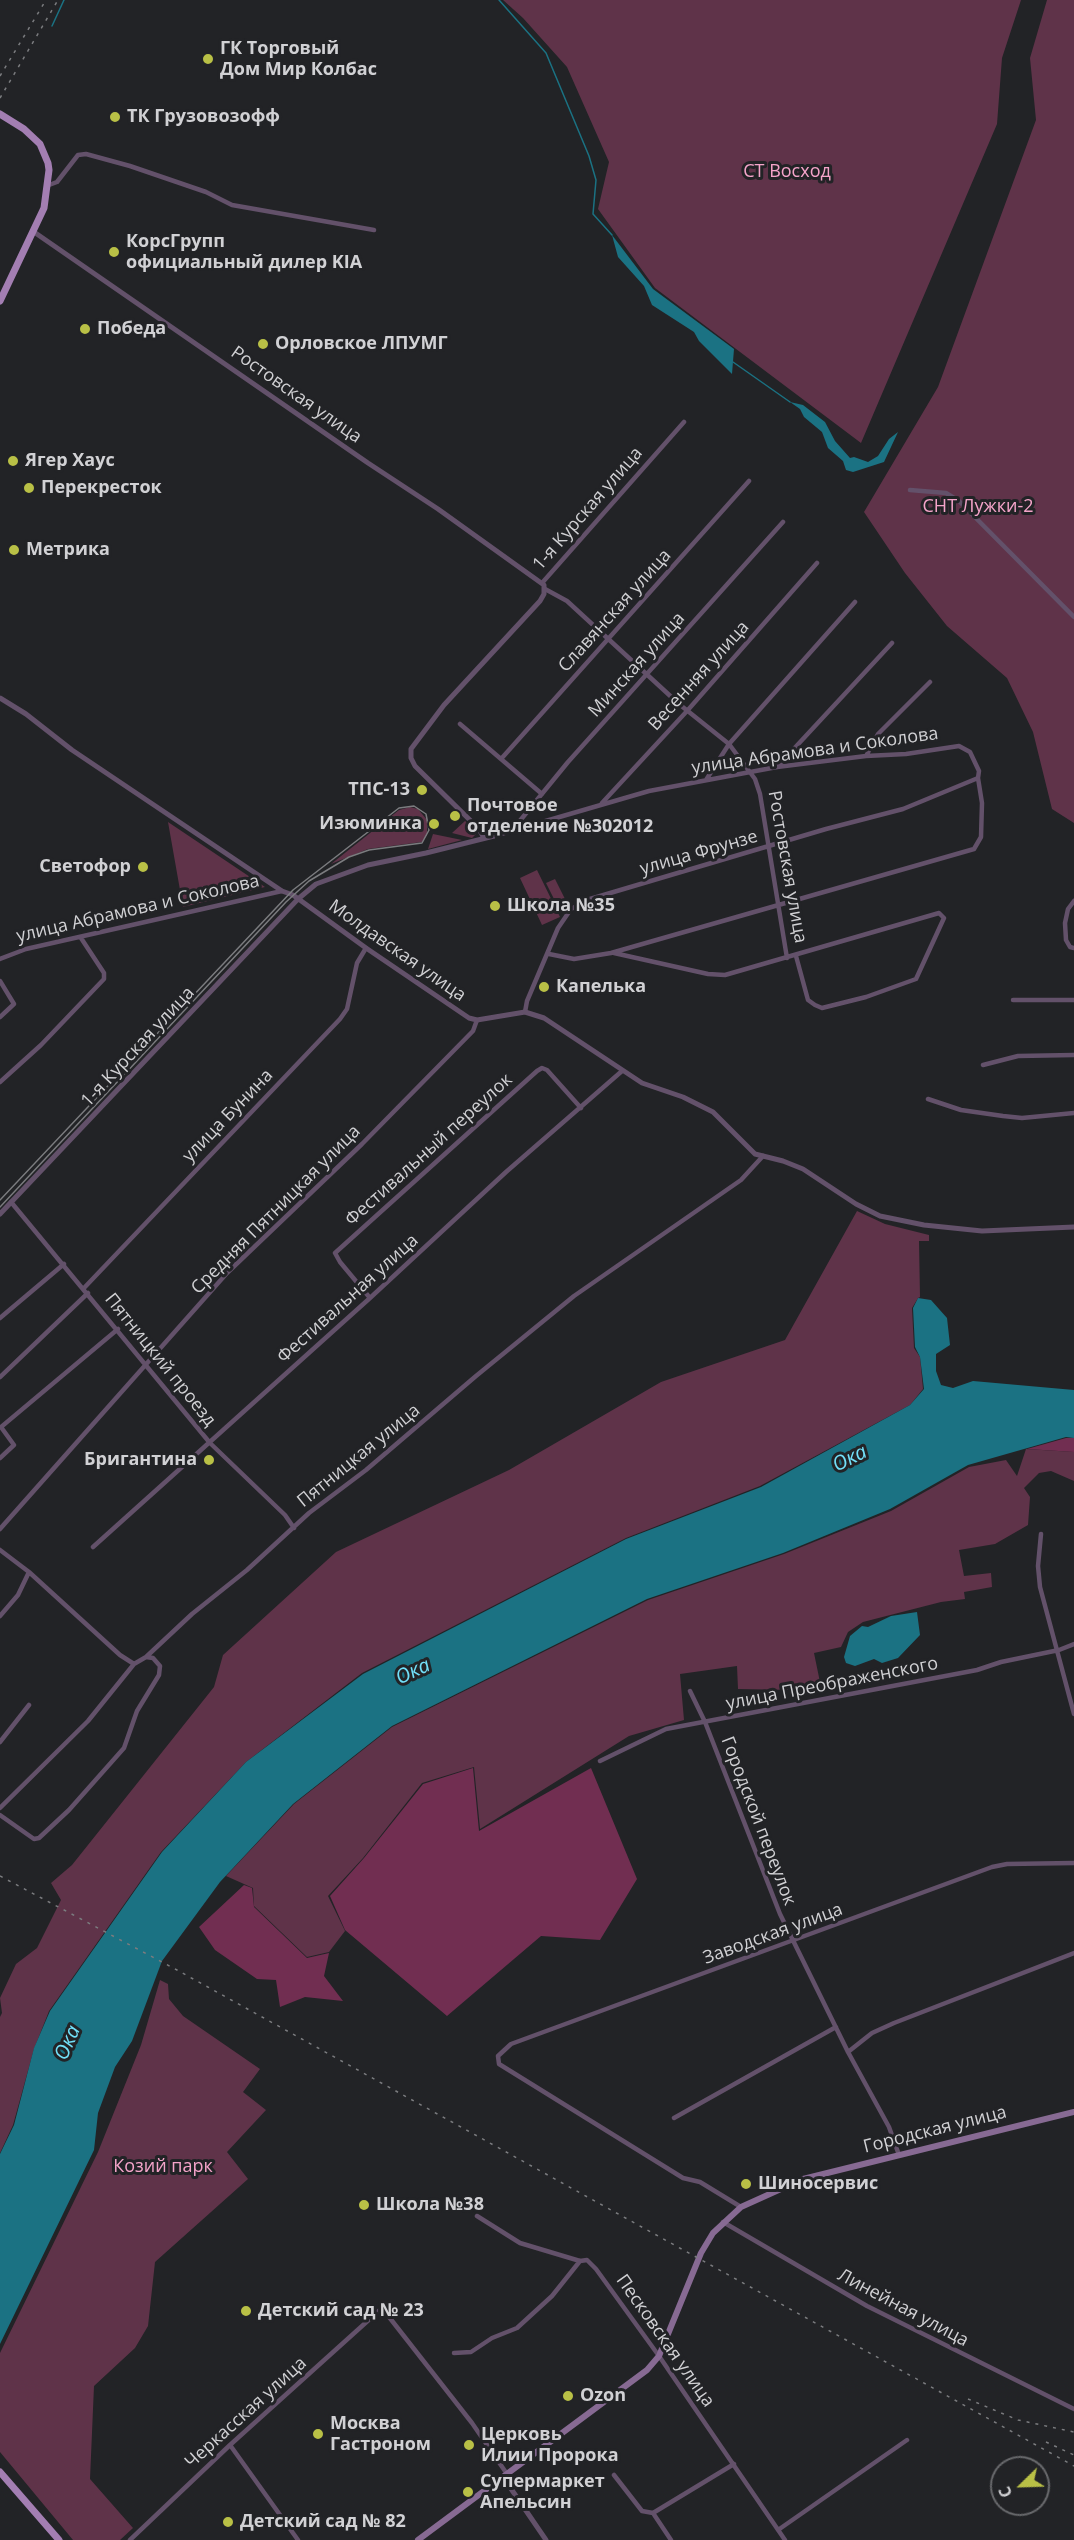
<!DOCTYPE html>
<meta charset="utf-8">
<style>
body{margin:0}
#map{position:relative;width:1074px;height:2540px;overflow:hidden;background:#222326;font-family:"Open Sans",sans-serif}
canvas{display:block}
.north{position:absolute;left:990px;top:2456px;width:60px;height:60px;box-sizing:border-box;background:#222326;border:2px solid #68696c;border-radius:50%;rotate:247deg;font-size:16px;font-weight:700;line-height:24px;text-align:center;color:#d1d1d4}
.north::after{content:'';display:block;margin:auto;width:21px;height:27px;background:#b9c046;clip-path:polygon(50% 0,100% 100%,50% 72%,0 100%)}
</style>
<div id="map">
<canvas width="1074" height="2540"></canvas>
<div class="north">С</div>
</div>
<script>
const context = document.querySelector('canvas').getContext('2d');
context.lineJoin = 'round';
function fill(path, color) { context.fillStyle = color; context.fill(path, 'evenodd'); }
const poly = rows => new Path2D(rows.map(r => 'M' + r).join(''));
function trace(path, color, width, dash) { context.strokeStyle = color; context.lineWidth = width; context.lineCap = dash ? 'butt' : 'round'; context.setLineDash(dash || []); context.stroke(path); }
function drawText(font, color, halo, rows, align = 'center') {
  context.font = font + ' "Open Sans",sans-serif'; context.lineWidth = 6; context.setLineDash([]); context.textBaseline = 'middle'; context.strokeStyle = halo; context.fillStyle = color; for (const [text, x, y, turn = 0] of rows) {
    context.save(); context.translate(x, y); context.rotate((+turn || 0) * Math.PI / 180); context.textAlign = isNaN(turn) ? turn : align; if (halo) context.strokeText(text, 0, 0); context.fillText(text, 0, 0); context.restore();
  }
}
fill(poly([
 [503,0,1021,0,1002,58,997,124,861,443,655,288,598,209,609,162,567,67,523,18],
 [1047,0,1074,0,1074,823,1052,809,1033,732,1007,678,947,626,905,573,864,512,938,387,1036,120,1030,58],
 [410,807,418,809,427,820,427,835,422,842,368,849,331,864,399,810],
 [465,821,476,830,477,833,472,838,452,833],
 [168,822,265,887,183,907],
 [433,834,462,840,428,849],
 [537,870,560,917,542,925,520,878],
 [555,879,565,899,556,903,546,883],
 [857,1211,885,1224,929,1235,929,1241,919,1241,920,1297,918,1298,912,1308,914,1348,920,1357,923,1389,910,1405,760,1486,626,1538,362,1673,246,1762,161,1852,49,2011,34,2049,13,2125,0,2153,0,2017,2,2013,0,1998,16,1964,37,1948,61,1900,51,1883,72,1865,214,1687,223,1655,336,1552,509,1470,661,1382,785,1340],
 [1026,1449,1074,1452,1074,1481,1051,1471,1039,1473,1024,1488,1030,1497,1028,1525,995,1544,959,1550,964,1576,991,1573,992,1587,964,1592,965,1599,941,1602,863,1622,848,1632,841,1647,814,1653,821,1687,795,1690,738,1689,737,1666,680,1674,684,1720,629,1736,480,1829,474,1767,422,1783,363,1858,328,1896,345,1931,329,1952,307,1957,254,1906,253,1888,226,1876,294,1804,392,1727,648,1600,784,1554,891,1511,969,1467,1006,1460,1017,1476],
 [160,1980,168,1984,169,1999,183,2016,260,2069,243,2092,266,2110,227,2152,248,2179,155,2262,148,2326,135,2348,94,2386,90,2479,133,2528,120,2540,73,2540,0,2452,0,2353,98,2152,141,2045]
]), '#5f3349');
fill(poly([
 [1066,1438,1074,1438,1074,1452,1027,1449],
 [473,1768,479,1831,591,1768,637,1879,600,1940,541,1936,447,2016,345,1930,330,1896,364,1858,423,1784],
 [244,1885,252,1888,254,1907,307,1958,329,1953,324,1976,343,2001,305,1997,280,2007,276,1980,257,1979,215,1950,199,1927]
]), '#712e51');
fill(poly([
 [612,235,653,289,734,349,732,374,699,341,694,332,652,305,644,286,618,257],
 [790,402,803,405,825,422,835,441,850,458,854,457,868,462,878,456,889,439,898,432,884,462,853,472,846,470,843,461,828,448,822,432,804,417,800,409],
 [918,1298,931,1300,947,1318,950,1345,936,1354,936,1371,941,1385,953,1388,973,1381,1074,1390,1074,1438,1066,1437,968,1465,890,1509,783,1553,647,1599,392,1726,293,1804,220,1882,162,1961,132,2041,115,2067,98,2113,94,2150,0,2344,0,2154,14,2125,34,2048,50,2011,162,1852,246,1762,363,1674,626,1539,761,1487,910,1405,924,1389,920,1357,915,1347,913,1308],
 [917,1612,920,1635,898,1658,882,1663,874,1659,855,1666,846,1663,844,1657,850,1636,862,1626,868,1627,891,1616]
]), '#1b7283');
trace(poly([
 [499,0,546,53,589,156,596,180,593,214,612,235],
 [52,26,64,0],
 [733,362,790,402]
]), '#1b7283', 1.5);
trace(poly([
 [49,185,57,182,78,155,86,154,130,166,206,192,232,205,374,230],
 [910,490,946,493,959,501,1074,617],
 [542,583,684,422],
 [545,589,567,601,679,704,729,744,755,779,760,794,787,958],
 [460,724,542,794],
 [866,756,878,734,930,682],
 [501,759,749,481],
 [777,767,892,643],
 [706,780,729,744,855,602],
 [602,803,687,711,817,563],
 [514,828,568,762,783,522],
 [494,836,649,791,777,767,866,756,906,754,959,746,970,752,979,771,978,778,982,803,981,837,974,849,611,953,574,959,549,954],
 [1074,901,1068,909,1065,923,1066,940,1070,947,1074,948],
 [614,953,708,974,725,975,939,913,944,918,916,979,866,997,822,1008,815,1005,808,1000,796,956],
 [0,959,26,949,282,891],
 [0,981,14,1004,0,1017],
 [1013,1000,1074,1000],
 [525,1012,527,1001,558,928,571,909,590,899,826,829,903,809,978,778],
 [983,1065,1018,1056,1074,1055],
 [0,1082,41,1045,104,979,104,973,81,938],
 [928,1099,961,1110,1003,1116,1022,1118,1074,1113],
 [11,1202,210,1443,285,1515,294,1528],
 [84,1288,340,1019,347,1009,357,963,366,948],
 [370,1298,340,1262,335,1253,537,1071,542,1068,547,1070,581,1108],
 [0,1318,64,1264],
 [0,1377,88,1293],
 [0,1458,14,1445,1,1427,118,1329],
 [0,1529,227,1273,362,1144,473,1031,477,1020],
 [1041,1534,1038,1566,1040,1587,1074,1714],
 [93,1547,370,1298,506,1172,622,1071],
 [0,1550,29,1572,120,1655,134,1664],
 [0,1616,18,1595,29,1572],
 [690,1691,705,1722,780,1914,848,2052,889,2127,899,2155],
 [0,1742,29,1705],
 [600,1761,666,1729,977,1670,1001,1662,1059,1650,1074,1644],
 [0,1808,88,1721,134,1664,146,1657,192,1614,247,1570,309,1513,366,1470,476,1376,574,1296,741,1180,763,1156],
 [0,1815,34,1839,39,1838,69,1810,124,1748,137,1711,159,1675,160,1666,153,1658,146,1657],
 [848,2052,872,2033,894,2023,1074,1953],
 [674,2118,836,2027],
 [741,2207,700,2182,683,2178,499,2064,498,2056,511,2044,992,1867,1007,1864,1074,1863],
 [477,2216,520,2243,580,2261,587,2260,596,2269,659,2356,785,2540],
 [723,2222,867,2306,1074,2409],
 [454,2353,471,2352,492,2338,517,2328,552,2296,580,2261],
 [230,2445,298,2540],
 [614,2475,642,2511,653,2513,671,2540],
 [653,2513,734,2464],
 [778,2530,907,2440],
 [130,2540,230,2445,382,2308,472,2423,507,2474]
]), '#63516a', 4.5);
trace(poly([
 [34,232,368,463,438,509,544,585,544,594,540,601,444,705,411,749,411,758,415,766,479,829,484,838],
 [0,698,26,714,72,750,282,891,293,895,366,948,469,1018,477,1020,525,1012,544,1018,642,1083,683,1097,713,1112,755,1154,783,1161,803,1169,856,1204,880,1216,924,1225,982,1231,1074,1227],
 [0,1214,298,899,316,884,368,865,426,853,494,836],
 [503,2477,546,2540]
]), '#63516a', 5);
trace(poly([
 [418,2540,647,2370,659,2356,701,2253,713,2233,741,2207,803,2179,1074,2112]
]), '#876a93', 6);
trace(poly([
 [0,114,24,129,40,144,48,163,49,170,44,208,0,301],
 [0,2472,59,2540]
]), '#a37eb2', 7);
trace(poly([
 [0,1200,293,890,399,808,414,806,426,814,429,830,422,843,369,850,349,857,309,881,286,902,0,1207]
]), '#7b7c7f', 1.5);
trace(poly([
 [0,76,46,0],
 [0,98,58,0],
 [0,1876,177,1970,1074,2466],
 [968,2399,1018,2420,1074,2432],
 [1046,2442,1074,2455]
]), '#7b7c7f', 1.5, [3, 6]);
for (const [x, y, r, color] of [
 [208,59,6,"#b9c046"],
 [115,117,6,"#b9c046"],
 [114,252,6,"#b9c046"],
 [85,329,6,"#b9c046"],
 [263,344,6,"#b9c046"],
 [13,461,6,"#b9c046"],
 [29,488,6,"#b9c046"],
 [14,550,6,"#b9c046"],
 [422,790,6,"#b9c046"],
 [455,816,6,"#b9c046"],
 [434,824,6,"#b9c046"],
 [143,867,6,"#b9c046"],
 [495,906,6,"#b9c046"],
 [544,987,6,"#b9c046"],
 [209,1460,6,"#b9c046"],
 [746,2184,6,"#b9c046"],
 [364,2205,6,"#b9c046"],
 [246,2311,6,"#b9c046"],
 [568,2396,6,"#b9c046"],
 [318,2434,6,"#b9c046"],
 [469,2445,6,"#b9c046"],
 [468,2492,6,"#b9c046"],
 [228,2522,6,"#b9c046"]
]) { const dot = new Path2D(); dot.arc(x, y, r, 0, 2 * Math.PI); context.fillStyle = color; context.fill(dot); trace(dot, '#222326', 2); }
drawText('bold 18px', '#d1d1d4', '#222326', [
 ["ГК Торговый",220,49],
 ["Дом Мир Колбас",220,70],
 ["ТК Грузовозофф",127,117],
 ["КорсГрупп",126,242],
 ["официальный дилер KIA",126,263],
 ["Победа",97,329],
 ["Орловское ЛПУМГ",275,344],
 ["Ягер Хаус",25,461],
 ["Перекресток",41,488],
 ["Метрика",26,550],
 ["ТПС-13",410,790,"right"],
 ["Почтовое",467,806],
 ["отделение №302012",467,827],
 ["Изюминка",422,824,"right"],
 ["Светофор",131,867,"right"],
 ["Школа №35",507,906],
 ["Капелька",556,987],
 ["Бригантина",197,1460,"right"],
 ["Шиносервис",758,2184],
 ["Школа №38",376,2205],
 ["Детский сад № 23",258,2311],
 ["Ozon",580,2396],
 ["Москва",330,2424],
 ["Гастроном",330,2445],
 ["Церковь",481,2435],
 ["Илии Пророка",481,2456],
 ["Супермаркет",480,2482],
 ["Апельсин",480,2503],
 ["Детский сад № 82",240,2522]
], 'left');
drawText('18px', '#f5a4ca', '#222326', [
 ["СТ Восход",787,172],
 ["СНТ Лужки-2",978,507],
 ["Козий парк",163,2167]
]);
drawText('18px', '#d1d1d4', '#222326', [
 ["Ростовская улица",296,395,35],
 ["1-я Курская улица",588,509,-49],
 ["Славянская улица",615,611,-48],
 ["Минская улица",637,665,-48],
 ["Весенняя улица",699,676,-48],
 ["улица Абрамова и Соколова",815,751,-8],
 ["улица Фрунзе",699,853,-16],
 ["Ростовская улица",787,867,80],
 ["улица Абрамова и Соколова",138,909,-13],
 ["Молдавская улица",397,951,35],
 ["1-я Курская улица",138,1047,-47],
 ["улица Бунина",228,1116,-46],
 ["Фестивальный переулок",429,1150,-42],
 ["Средняя Пятницкая улица",276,1210,-45],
 ["Фестивальная улица",348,1299,-42],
 ["Пятницкий проезд",160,1360,51],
 ["Пятницкая улица",359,1456,-39],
 ["улица Преображенского",832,1684,-11],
 ["Городской переулок",758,1821,69],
 ["Заводская улица",773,1934,-20],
 ["Городская улица",935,2130,-14],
 ["Линейная улица",903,2308,28],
 ["Песковская улица",665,2341,55],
 ["Черкасская улица",246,2413,-42]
]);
drawText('italic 20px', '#72e0f9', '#222326', [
 ["Ока",850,1459,-27],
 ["Ока",413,1672,-25],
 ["Ока",68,2043,-66]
]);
</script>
